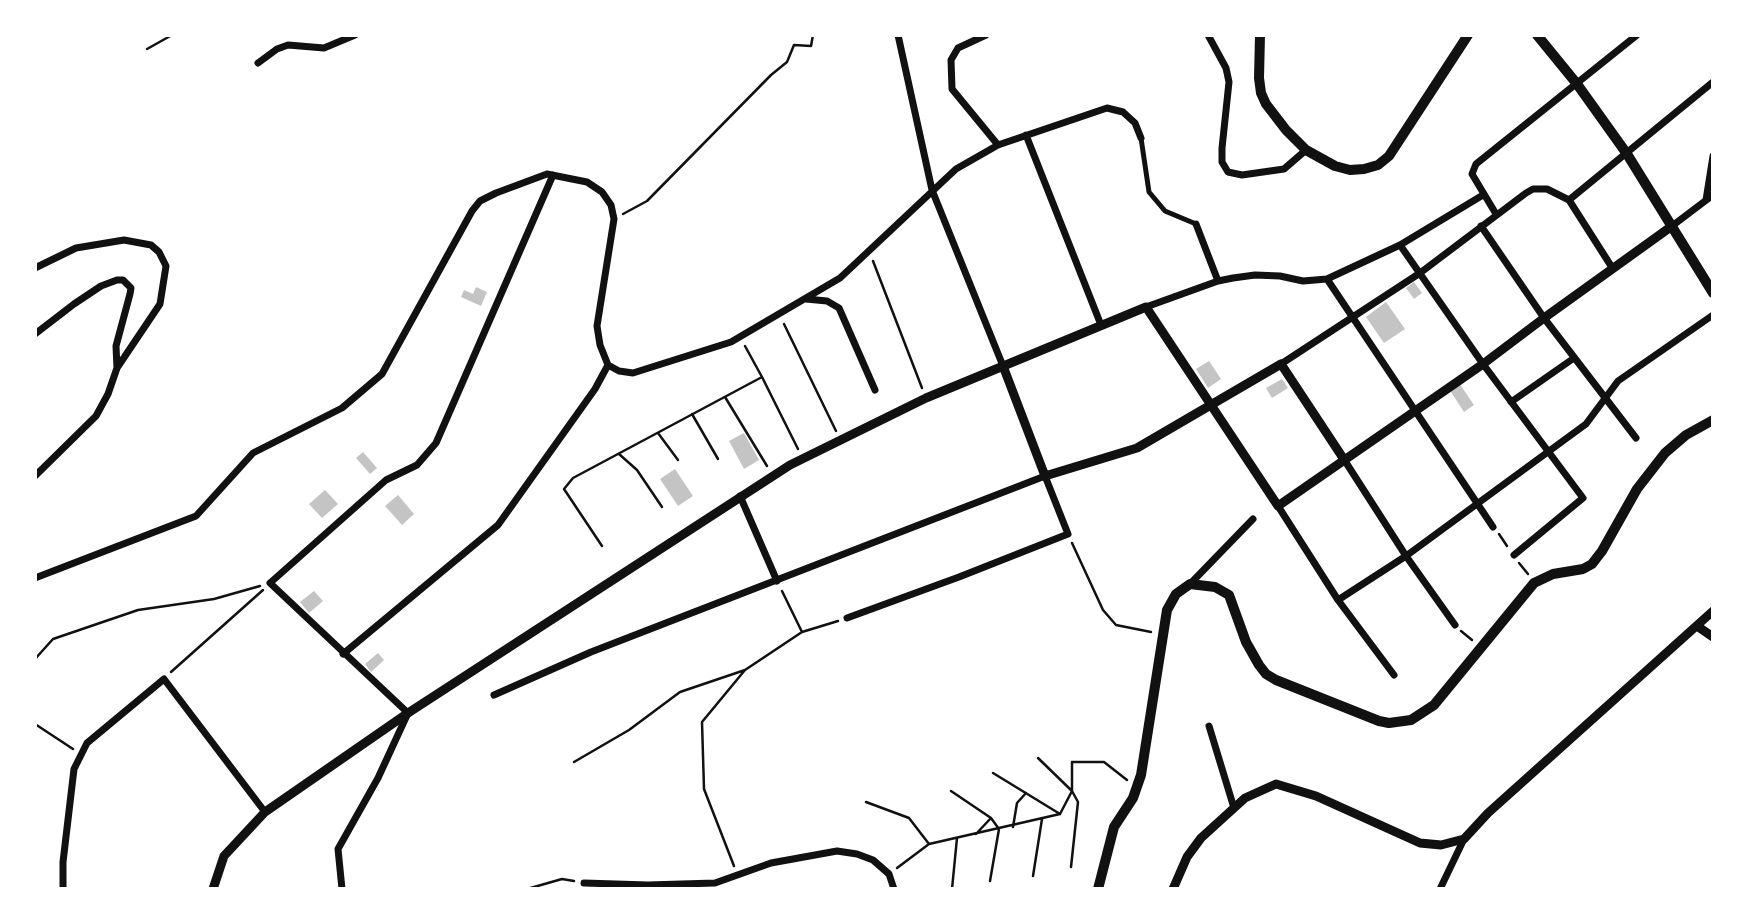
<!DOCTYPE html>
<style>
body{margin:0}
#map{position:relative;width:1748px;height:924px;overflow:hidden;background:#fff;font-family:Manrope,sans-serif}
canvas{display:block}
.frame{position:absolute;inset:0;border:37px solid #fff;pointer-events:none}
</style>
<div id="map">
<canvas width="1748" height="924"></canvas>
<div class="frame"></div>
</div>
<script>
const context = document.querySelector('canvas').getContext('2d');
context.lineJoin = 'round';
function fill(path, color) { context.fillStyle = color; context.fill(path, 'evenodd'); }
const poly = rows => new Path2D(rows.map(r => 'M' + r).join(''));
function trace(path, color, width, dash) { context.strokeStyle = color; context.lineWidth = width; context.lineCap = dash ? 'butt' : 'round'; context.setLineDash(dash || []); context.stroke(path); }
fill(poly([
 [1414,282,1422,293,1414,299,1406,288],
 [476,287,487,292,481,306,461,297,464,290,473,294],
 [1386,302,1405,329,1384,343,1366,317],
 [1209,361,1221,379,1208,388,1196,369],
 [1282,379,1288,388,1272,398,1266,388],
 [1459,383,1474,405,1464,412,1449,389],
 [744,433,759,460,744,469,729,441],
 [363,452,377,468,370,474,356,458],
 [675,469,693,496,678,506,660,479],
 [325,490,338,504,322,518,309,504],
 [398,495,414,514,402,525,385,506],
 [314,591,323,601,309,613,300,602],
 [378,653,384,660,371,672,365,664]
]), '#c4c4c4');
trace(poly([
 [147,49,172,35],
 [623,214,647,201,771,75,787,62,794,45,811,46,813,35],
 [873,261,922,388],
 [784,324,836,431],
 [762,377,798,449],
 [725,397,767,466],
 [692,414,718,459],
 [658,433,678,460],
 [619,454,637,470,662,507],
 [1499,534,1507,546],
 [1072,543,1103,610,1116,625,1151,632],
 [602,546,564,489,573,478,762,377,745,346],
 [1519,563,1528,574],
 [782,591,802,632],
 [1461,631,1472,640],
 [35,659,53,639,138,610,214,599,260,586],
 [171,672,263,590],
 [35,724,73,749],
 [1038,758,1072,791,1078,802,1071,867],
 [574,762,629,730,680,692,745,670,802,632,838,621],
 [993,773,1060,814],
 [951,791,991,818,976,834],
 [866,802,909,818,929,844],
 [1013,827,1017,803,1026,793],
 [734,866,704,789,702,722,745,670],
 [897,868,929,844,1060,814,1072,791,1072,762,1104,762,1127,780],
 [1033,876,1042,819],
 [990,881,999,829,991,818],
 [527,889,562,879,574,881],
 [952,889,957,838]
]), '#111', 2.5);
trace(poly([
 [1141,138,1149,192,1165,211,1196,224]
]), '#111', 5);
trace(poly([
 [898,35,932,190,1003,366],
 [986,35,958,48,951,60,952,89,998,145],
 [1208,35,1226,68,1229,82,1222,148,1222,162,1228,172,1242,175,1284,169,1306,150],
 [258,63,277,49,288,45,324,48,355,35],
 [1026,135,1101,325],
 [1569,200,1613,269],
 [1706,200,1713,156],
 [1496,214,1472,174,1476,164,1637,35],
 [1196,224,1218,281],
 [1481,226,1544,318,1636,438],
 [1672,226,1713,195],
 [1400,245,1483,364,1583,498,1514,555],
 [35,268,76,248,124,240,151,245,159,252,166,266,160,304,117,368,108,394,96,416,35,476],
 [1327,279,1493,527],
 [806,299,827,301,839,308,875,390],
 [1146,307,1218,281,1233,278,1255,275,1280,276,1303,281,1327,279,1400,245,1483,195],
 [35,334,74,304,101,286,117,280,123,280,131,288,130,294,116,346,117,368],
 [1281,364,1420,273,1526,193,1533,189,1547,189,1569,200,1713,82],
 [1511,402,1574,358],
 [1345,461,1406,556,1455,625],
 [740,496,777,581],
 [1278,506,1338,600,1394,675],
 [35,578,196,516,253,453,342,408,382,374,472,211,480,201,496,193,547,174,587,182,602,192,611,205,614,219,597,326,600,345,608,365,619,371,633,373,731,342,840,278,956,169,998,145,1107,108,1123,112,1135,123,1141,138],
 [1190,584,1253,519],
 [1338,600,1406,556,1586,424,1618,381,1713,315],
 [343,654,498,525,595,389,608,365],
 [494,695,591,652,1045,476,1068,534,959,577,847,618],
 [1209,726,1234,808],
 [584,883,648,885,715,883,771,863,837,851,857,854,873,860,889,874,894,889],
 [63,889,63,862,74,769,87,743,164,679,265,812],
 [342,889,338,849,378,778,408,713,270,583,386,480,417,465,436,443,553,175],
 [1440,889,1464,839]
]), '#111', 7);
trace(poly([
 [1003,366,1045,476,1137,448,1281,364,1345,461],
 [1697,626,1713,637],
 [213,889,224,856,265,812,408,713,790,465,926,398,1146,307,1278,506,1483,364,1544,318,1672,226],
 [1173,889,1187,857,1201,838,1245,798,1276,784,1316,796,1420,843,1441,845,1464,839,1488,813,1713,611]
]), '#111', 9);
trace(poly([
 [1260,35,1259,78,1261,93,1266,104,1286,130,1306,150,1335,166,1350,170,1364,169,1378,165,1389,156,1468,35],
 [1537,35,1577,84,1627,154,1713,293],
 [1098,889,1114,827,1133,798,1141,775,1167,610,1176,594,1190,584,1215,587,1229,595,1246,642,1259,665,1266,674,1276,680,1379,721,1389,723,1411,720,1434,705,1534,583,1553,574,1583,569,1592,564,1602,551,1637,489,1665,453,1686,435,1713,420]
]), '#111', 10);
</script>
